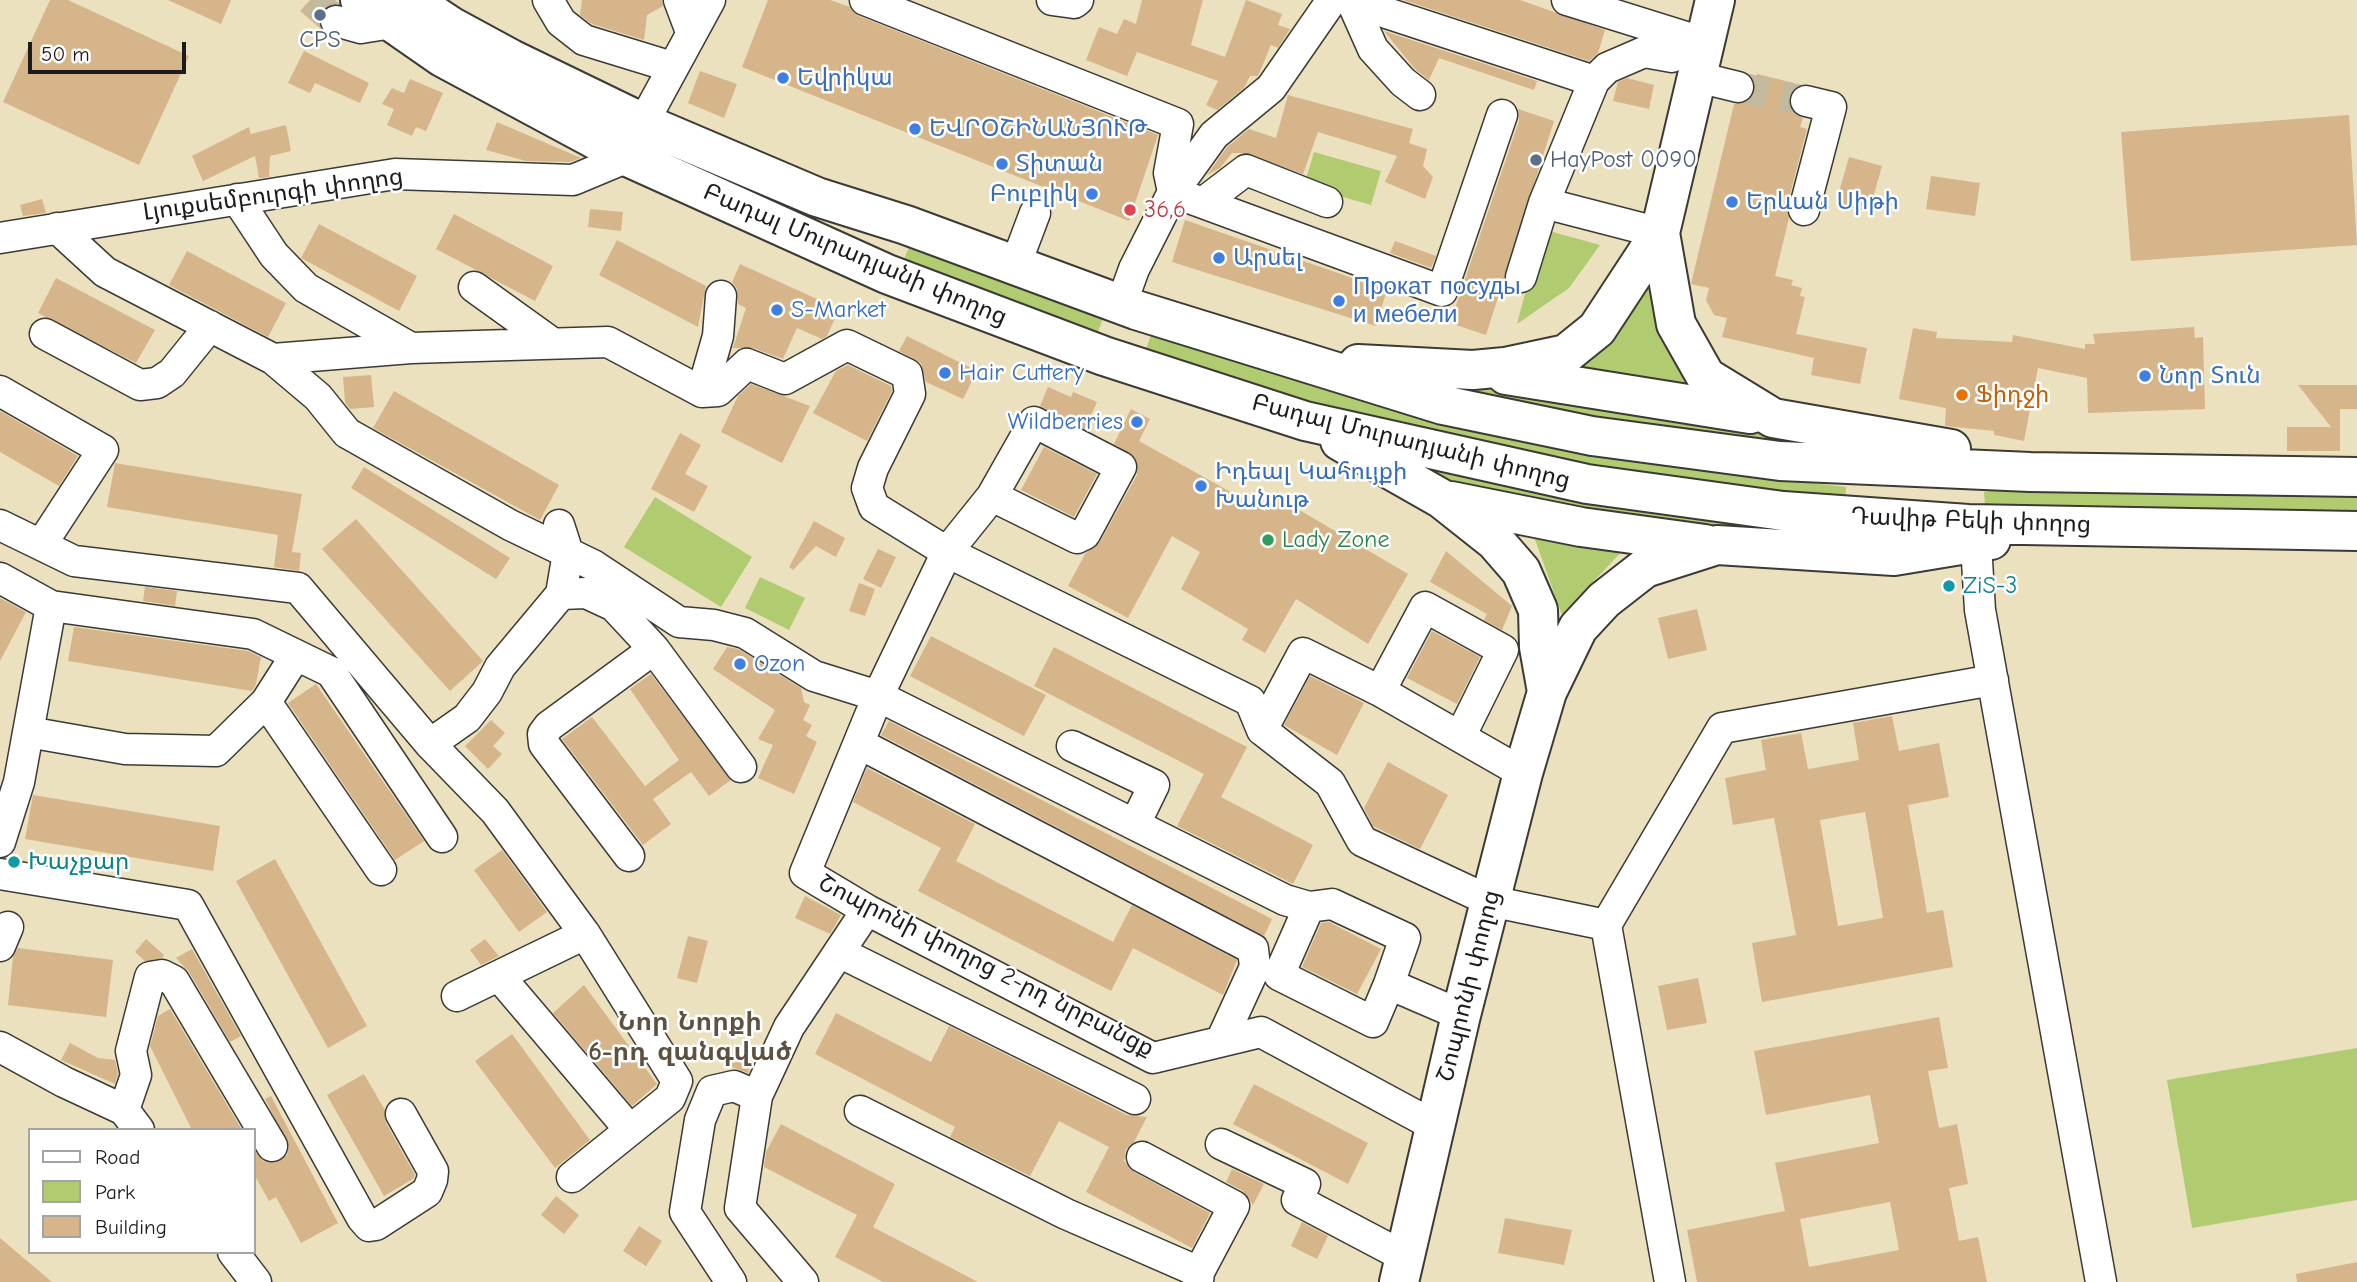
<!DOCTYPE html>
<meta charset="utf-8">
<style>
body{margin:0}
#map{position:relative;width:2357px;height:1282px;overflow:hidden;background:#ebe1bf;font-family:"Comic Neue",sans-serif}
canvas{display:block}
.legend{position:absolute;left:28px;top:1128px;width:228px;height:126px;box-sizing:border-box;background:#fff;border:2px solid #a4a4a4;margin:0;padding:9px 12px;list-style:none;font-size:21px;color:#1c1c1c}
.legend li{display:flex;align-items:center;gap:14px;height:35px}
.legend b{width:35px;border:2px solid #a4a4a4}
.scale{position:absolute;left:28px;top:42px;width:158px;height:32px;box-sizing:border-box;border:4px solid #1c1c1c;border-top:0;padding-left:9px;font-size:21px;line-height:24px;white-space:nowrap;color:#1c1c1c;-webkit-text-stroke:5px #fff;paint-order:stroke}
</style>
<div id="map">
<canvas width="2357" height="1282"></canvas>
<ul class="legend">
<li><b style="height:9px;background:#fff"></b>Road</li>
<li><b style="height:19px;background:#b1cb71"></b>Park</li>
<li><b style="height:19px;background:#d6b58a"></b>Building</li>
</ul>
<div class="scale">50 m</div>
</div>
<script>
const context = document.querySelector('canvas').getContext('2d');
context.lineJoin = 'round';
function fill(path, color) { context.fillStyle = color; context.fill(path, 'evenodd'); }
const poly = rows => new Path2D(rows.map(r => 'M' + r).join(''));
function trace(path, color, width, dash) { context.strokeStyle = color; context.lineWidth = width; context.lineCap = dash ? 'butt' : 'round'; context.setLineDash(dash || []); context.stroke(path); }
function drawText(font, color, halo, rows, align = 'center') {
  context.font = font + ' "Comic Neue","Noto Sans Armenian",sans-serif'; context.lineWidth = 5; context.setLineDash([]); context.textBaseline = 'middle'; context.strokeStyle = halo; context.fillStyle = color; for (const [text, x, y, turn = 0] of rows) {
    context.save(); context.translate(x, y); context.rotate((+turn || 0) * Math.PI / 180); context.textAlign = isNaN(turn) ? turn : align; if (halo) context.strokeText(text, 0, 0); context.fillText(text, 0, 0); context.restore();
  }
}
fill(poly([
 [1314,152,1381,171,1371,205,1304,186],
 [1542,229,1600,245,1569,288,1517,324],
 [910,245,1103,318,1098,332,904,259],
 [1654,265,1697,386,1572,367],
 [1151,335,1364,400,1726,473,1846,487,1845,501,1620,475,1358,417,1145,352],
 [1454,382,1747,423,1848,456,1673,435,1453,390],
 [1418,463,1731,517,1848,546,1524,501,1415,472],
 [1994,490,2357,496,2357,511,1985,505,1984,492],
 [655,497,752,557,721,607,624,547],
 [1532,531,1626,547,1562,615],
 [760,577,805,598,789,630,745,608],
 [2357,1048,2357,1200,2192,1228,2167,1080]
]), '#b1cb71');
fill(poly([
 [50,0,68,0,189,56,139,165,3,102],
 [168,0,231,0,221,24],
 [310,0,317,0,325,7,319,17,322,30,300,11],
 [582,0,662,0,663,6,647,15,644,40,592,24,580,15],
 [768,0,830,0,850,7,859,16,1158,135,1129,221,742,67],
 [1142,0,1203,0,1191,45,1225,57,1246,0,1282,14,1278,25,1290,29,1278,48,1271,45,1258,76,1250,76,1244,88,1217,110,1206,105,1218,81,1137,52,1127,76,1086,60,1099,27,1117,34,1124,19,1136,24],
 [1403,0,1520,0,1605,30,1598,53,1589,61],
 [1384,31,1537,81,1534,90,1439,58,1429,80,1415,69],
 [304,51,369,83,360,103,315,83,310,93,288,83],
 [700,71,737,84,724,118,688,103],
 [1757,74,1794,83,1789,105,1795,114,1803,118,1800,127,1807,129,1787,206,1789,218,1775,276,1793,280,1791,285,1802,288,1800,296,1805,297,1796,334,1867,348,1860,384,1811,375,1814,358,1722,337,1727,318,1714,315,1706,300,1709,288,1691,284,1734,104,1751,99],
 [1627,78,1654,85,1649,109,1613,101,1618,82],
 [410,79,443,93,426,131,416,127,412,136,387,125,394,109,382,104,392,88,404,93],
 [1288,95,1413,129,1409,143,1427,149,1423,166,1433,177,1425,199,1385,182,1397,156,1318,132,1303,174,1244,153,1232,153,1220,168,1207,175,1227,147,1249,129,1276,138],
 [1518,109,1554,121,1486,335,1450,323,1519,121],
 [2349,115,2357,245,2131,261,2121,132],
 [497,122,581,158,570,162,526,161,486,150],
 [286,125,291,151,270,156,269,177,259,178,255,156,203,181,192,156,249,127,251,134],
 [1849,157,1882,166,1869,212,1836,203],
 [1931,176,1980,183,1975,216,1926,209],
 [42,199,46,213,23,216,20,205],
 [590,209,623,212,621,231,588,227],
 [454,214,553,266,535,301,436,249],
 [1185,220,1387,290,1376,326,1172,262],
 [319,224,417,276,399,311,301,258],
 [617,240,706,286,698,327,599,275],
 [1395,241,1436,256,1431,268,1390,253],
 [187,251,286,303,268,337,169,285],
 [740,264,839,309,827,336,822,339,797,328,783,359,753,348,733,348,746,308,738,304,737,289,732,282],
 [56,278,155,330,136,363,38,313],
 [2194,327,2195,338,2203,337,2205,409,2088,413,2087,378,2038,368,2024,441,1994,435,1994,431,1945,426,1946,408,1899,399,1913,328,1937,332,1936,338,2012,342,2013,335,2085,349,2085,344,2095,344,2093,334],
 [907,336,977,371,963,399,926,382,921,363,899,351],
 [848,365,891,386,892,391,867,441,813,413,836,371],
 [371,375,374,407,350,409,345,402,343,377],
 [751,384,810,406,782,463,721,432,738,396],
 [2298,385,2357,385,2357,409,2340,409,2340,451,2287,451,2287,427,2331,427],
 [1048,387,1071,397,1073,392,1097,402,1085,429,1040,406],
 [394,391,559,485,540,520,373,428],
 [1131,409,1150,419,1139,441,1265,511,1274,495,1408,574,1368,644,1296,599,1265,653,1242,640,1248,629,1181,589,1200,552,1172,536,1128,618,1068,586,1085,554,1100,542,1137,475,1135,457,1114,444],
 [0,411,78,456,59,486,0,452],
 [680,433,701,445,685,474,708,486,694,512,651,489],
 [1044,447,1097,474,1074,517,1021,490],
 [115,463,302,494,292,552,301,553,299,571,274,567,278,535,107,507],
 [364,467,510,558,496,579,351,488],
 [356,519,483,661,450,691,322,549],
 [814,521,845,538,836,557,816,546,793,570,789,567],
 [878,549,896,557,881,588,863,579],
 [1446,551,1512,606,1502,630,1484,620,1487,614,1430,582],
 [859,583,875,589,865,616,849,611],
 [145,587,177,591,175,606,143,601],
 [0,598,26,612,0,661],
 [1697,609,1707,650,1668,659,1658,618],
 [74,627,248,651,261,657,256,684,252,691,68,661],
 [1432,631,1480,657,1457,704,1407,678],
 [931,636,1046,695,1024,736,910,676],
 [727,647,738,649,801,688,804,702,810,705,803,720,812,725,806,736,817,742,794,794,758,778,773,745,758,739,775,710,713,669],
 [1054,647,1247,747,1221,797,1313,845,1293,884,1177,826,1204,774,1034,686],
 [651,674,731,780,709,796,691,772,653,799,671,824,643,845,562,739,592,717,645,786,679,760,630,689],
 [1310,676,1364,703,1337,755,1284,725],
 [316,684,424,841,395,860,288,703],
 [1892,716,1899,751,1939,743,1949,797,1908,805,1927,913,1943,910,1953,967,1762,1002,1752,943,1796,935,1774,818,1733,825,1725,778,1766,770,1761,740,1801,733,1808,769,1859,760,1853,723],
 [1865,812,1883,918,1838,926,1820,820],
 [491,720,505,733,493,746,502,754,488,769,465,746],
 [889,721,1272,919,1264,936,881,735],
 [1388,762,1448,795,1420,849,1373,826,1364,808],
 [867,768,975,824,956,861,1113,942,1132,905,1237,960,1223,995,1133,948,1111,991,918,891,941,848,853,802],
 [33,795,220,826,213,871,25,839],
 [502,850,547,912,519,932,474,870],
 [275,859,367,1026,328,1048,236,881],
 [805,896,841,915,830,934,795,918],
 [1329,922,1381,949,1357,994,1302,967,1321,923],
 [688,936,708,941,697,983,677,978],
 [146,939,164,955,162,958,145,961,135,952],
 [485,939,499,956,481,965,470,950],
 [18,948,113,960,106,1017,8,1005,13,957],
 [192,949,241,1036,230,1042,189,972,176,958],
 [1698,978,1707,1023,1667,1030,1658,986],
 [584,985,657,1084,632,1106,553,1013],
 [170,1009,242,1130,192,1130,150,1046,158,1016],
 [836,1013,931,1062,949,1026,1127,1115,1147,1117,1134,1142,1126,1149,1124,1161,1134,1172,1210,1213,1192,1248,1086,1192,1109,1147,1059,1121,1030,1176,950,1137,955,1127,815,1054],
 [1939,1017,1948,1068,1928,1071,1939,1128,1957,1124,1968,1184,1949,1188,1959,1241,1978,1237,1987,1282,1697,1282,1687,1230,1785,1211,1775,1163,1879,1143,1870,1095,1766,1115,1754,1051],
 [1890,1202,1899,1250,1809,1267,1800,1219],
 [512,1034,590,1140,555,1168,475,1061],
 [70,1043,98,1058,115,1060,118,1074,115,1084,61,1060],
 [737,1045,757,1053,748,1073,729,1066],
 [364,1074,385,1110,386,1123,415,1175,413,1179,384,1196,327,1095],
 [1254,1084,1368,1143,1348,1184,1233,1124],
 [271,1096,338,1223,301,1243,276,1197,269,1201,254,1174,254,1150,263,1161,273,1163,287,1155,289,1146,265,1099],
 [781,1124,895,1184,873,1227,978,1282,883,1282,835,1257,857,1215,764,1167,766,1152],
 [1232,1169,1264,1184,1253,1205,1243,1191,1226,1182],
 [556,1196,579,1215,564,1234,541,1215],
 [1505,1218,1572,1230,1564,1265,1498,1253],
 [1302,1222,1328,1236,1317,1259,1291,1246],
 [639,1226,662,1241,646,1266,623,1251],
 [0,1238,52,1282,0,1282],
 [2357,1262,2357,1282,2297,1282,2296,1274]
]), '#d6b58a');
trace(poly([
 [313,0,336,21],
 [1738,87,1806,101]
]), '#c2ba9e', 30, [30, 15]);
const minor = poly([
 [548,0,561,22,584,40,672,67],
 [679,0,691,32],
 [865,0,1178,124,1169,173,1173,192,1442,291,1502,115],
 [1052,0,1074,3,1078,0],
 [1347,0,1594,81],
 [1567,0,1705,43],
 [1352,2,1373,49,1403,82,1420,95],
 [336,21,361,28,392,23],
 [1697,77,1738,87],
 [643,123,710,0],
 [237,199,274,255,306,288,411,348],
 [1204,202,1246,170,1327,202],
 [1544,203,1660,233],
 [1804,210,1831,107,1806,101],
 [57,228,105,272,273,359,318,397,347,433,510,525,593,565,679,622,714,625,745,633,814,676,878,696,1285,900,1309,907,1332,904,1405,938,1389,984,1461,1015],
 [0,238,395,174,573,180,628,157],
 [1015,266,1035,213],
 [1521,277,1544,203,1594,81,1607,68,1644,52,1672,57],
 [474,287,552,343],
 [1121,305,1134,269,1173,192,1214,135,1271,88,1332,0],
 [45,334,140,385,157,383,172,373,210,326],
 [273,359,411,348,608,342,702,392,718,391,747,364,785,379,847,345,907,374,910,394,873,468,867,488,874,507,947,552,1250,701,1262,730,1330,783,1362,841,1490,901,1606,925,1670,1282],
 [0,391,103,450,41,545],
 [702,392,718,336,721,296],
 [992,496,1077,538,1085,534,1121,467,1034,422,992,496,947,552,878,696,805,873,867,910,1153,1058,1261,1032,1435,1126],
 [0,525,74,561,298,588,430,744,495,811,585,934,677,1081,670,1098,572,1177],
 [1976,544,1980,610,2101,1282],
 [0,578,51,606,253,634,331,672,442,837],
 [561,594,586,593,614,606,654,649,741,767],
 [1380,691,1425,607,1503,650,1460,737],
 [266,702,296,655],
 [1262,730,1303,653,1380,691,1523,773],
 [28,732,125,749,216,751,266,702,381,870],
 [430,744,467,718,487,692,500,667,561,594,568,553,559,525],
 [860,744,1253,949,1255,967,1221,1041],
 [1072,746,1154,785,1135,824],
 [0,842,19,782,51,606],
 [629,856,544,744,543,734,549,726,654,649],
 [0,874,188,905,362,1218,369,1226,376,1225,427,1192,432,1180,433,1171,401,1114],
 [1309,907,1279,975,1373,1022,1389,984],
 [1606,925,1722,728,1993,680],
 [0,946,8,927],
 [839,952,1135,1099],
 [499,976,630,1130],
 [457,996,585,934],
 [0,1047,64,1082,124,1110,139,1130],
 [124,1110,136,1075,131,1051,150,977,162,975,174,981,272,1146],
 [860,1111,1066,1214,1199,1272],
 [1221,1144,1305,1184,1297,1200,1405,1257],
 [1142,1157,1234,1206,1199,1272,1198,1282],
 [233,1252,256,1282],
 [731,1282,685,1212,700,1120,712,1091,734,1086,757,1096],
 [803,1282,740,1208,757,1096,789,1027,867,910]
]);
const major = poly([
 [360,0,442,57,628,157,887,274,1104,356,1305,421,1587,484,1783,511,1968,524,2357,531],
 [411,0,452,27,511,59,643,123,817,197,906,225,1136,310,1443,405,1592,436,1780,461,2030,472,2357,477],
 [1660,233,1676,324,1706,377,1773,418,1951,449],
 [1358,364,1473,370,1505,367,1566,354,1597,329,1660,233,1715,0],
 [1506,375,1750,414],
 [1340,441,1442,499,1495,541,1521,571,1538,610,1539,647,1547,692],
 [1451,501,1581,527,1705,544],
 [1399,1282,1461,1015,1523,773,1547,692,1578,628,1604,600,1645,568,1717,545,1894,556,1991,540]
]);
trace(minor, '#3b3a34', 33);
trace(major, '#3b3a34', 42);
trace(minor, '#fff', 30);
trace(major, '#fff', 38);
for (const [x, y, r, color] of [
 [320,15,7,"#5c6f8a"],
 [783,78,7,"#3f7fe0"],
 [915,129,7,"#3f7fe0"],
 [1536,160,7,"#5c6f8a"],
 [1002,164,7,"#3f7fe0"],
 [1092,194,7,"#3f7fe0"],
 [1732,202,7,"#3f7fe0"],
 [1130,210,7,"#e0444e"],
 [1219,258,7,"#3f7fe0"],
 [1339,301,7,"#3f7fe0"],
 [777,310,7,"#3f7fe0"],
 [945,373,7,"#3f7fe0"],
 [2145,376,7,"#3f7fe0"],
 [1962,395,7,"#e8710a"],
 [1137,422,7,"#3f7fe0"],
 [1201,486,7,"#3f7fe0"],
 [1268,540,7,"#2e9e5b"],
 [1949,586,7,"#0f9aa8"],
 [740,664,7,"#3f7fe0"],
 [14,862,7,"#0f9aa8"]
]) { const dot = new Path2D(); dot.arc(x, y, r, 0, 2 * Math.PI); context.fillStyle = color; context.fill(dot); trace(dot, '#fff', 2.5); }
drawText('24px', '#4e5e75', '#fff', [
 ["CPS",320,40],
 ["HayPost 0090",1550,160,"left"]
]);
drawText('24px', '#366cbe', '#fff', [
 ["Եվրիկա",797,78],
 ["ԵՎՐՕՇԻՆԱՆՅՈՒԹ",929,129],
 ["Տիտան",1016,164],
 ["Բուբլիկ",1078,194,"right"],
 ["Երևան Սիթի",1746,202],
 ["Արսել",1233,258],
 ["Прокат посуды",1353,287],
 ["и мебели",1353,315],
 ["S-Market",791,310],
 ["Hair Cuttery",959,373],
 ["Նոր Տուն",2159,376],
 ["Wildberries",1123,422,"right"],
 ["Իդեալ Կահույքի",1215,472],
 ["Խանութ",1215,500],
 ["Ozon",754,664]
], 'left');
drawText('24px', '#1c1c1c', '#fff', [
 ["Լյուքսեմբուրգի փողոց",273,195,-8],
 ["Բադալ Մուրադյանի փողոց",855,255,23],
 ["Բադալ Մուրադյանի փողոց",1411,442,14],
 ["Դավիթ Բեկի փողոց",1971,521,2],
 ["Շոպրոնի փողոց 2-րդ նրբանցք",986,966,27],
 ["Շոպրոնի փողոց",1469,986,-76]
]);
drawText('24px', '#be3a42', '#fff', [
 ["36,6",1144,210]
], 'left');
drawText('24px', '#c56008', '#fff', [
 ["Ֆիդջի",1976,395]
], 'left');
drawText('24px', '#27864d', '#fff', [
 ["Lady Zone",1282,540]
], 'left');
drawText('24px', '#0d838f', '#fff', [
 ["ZiS-3",1963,586],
 ["Խաչքար",28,862]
], 'left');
drawText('bold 26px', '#5d5242', '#fff', [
 ["Նոր Նորքի",690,1023],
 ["6-րդ զանգված",690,1053]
]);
</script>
